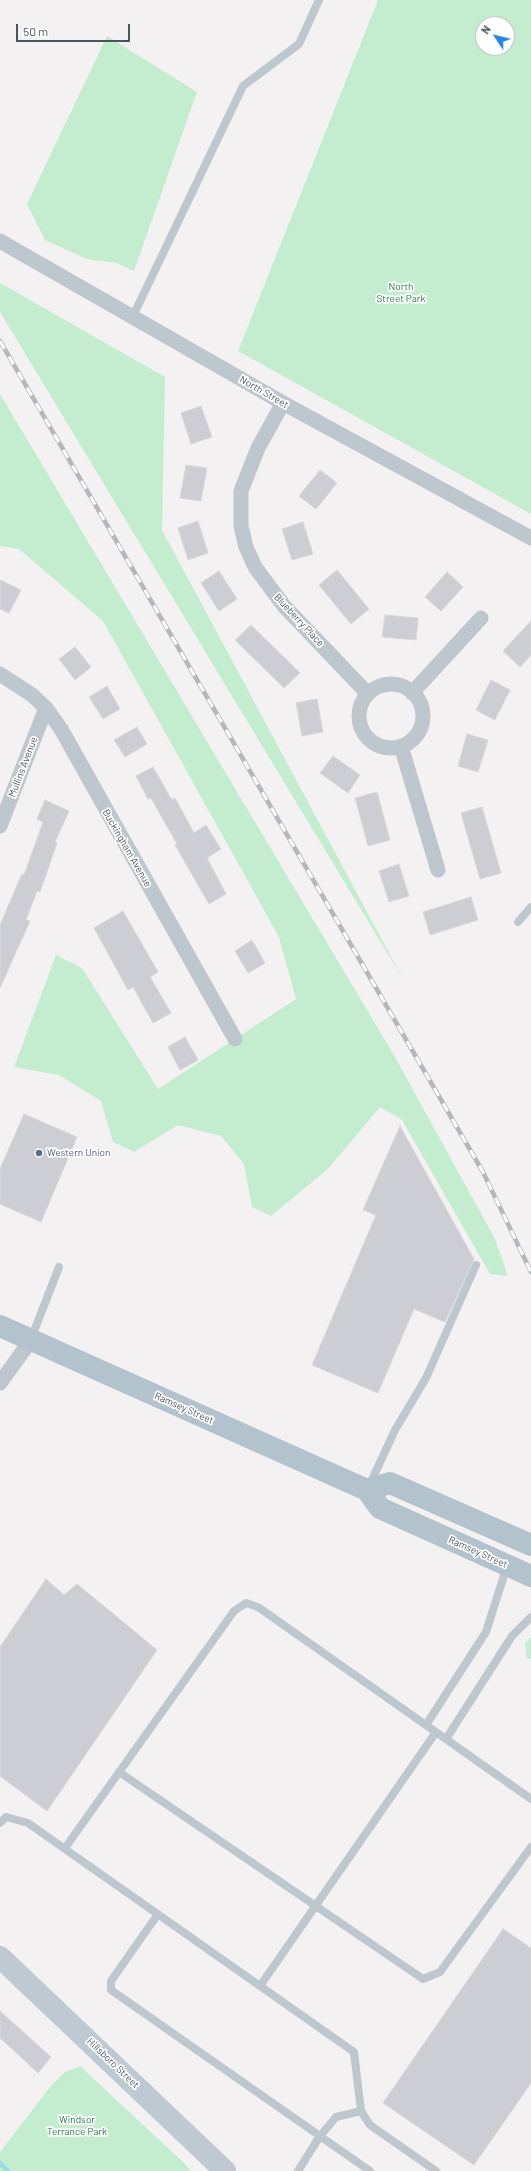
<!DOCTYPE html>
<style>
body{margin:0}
#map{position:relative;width:531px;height:2171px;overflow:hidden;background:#f3f1f2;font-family:Barlow,sans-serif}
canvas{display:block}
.north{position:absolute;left:475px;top:16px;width:40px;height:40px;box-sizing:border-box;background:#fff;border:1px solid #b7bbbf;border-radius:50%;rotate:305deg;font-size:11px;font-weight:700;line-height:16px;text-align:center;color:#4a565e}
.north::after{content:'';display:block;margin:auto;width:14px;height:18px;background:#2586da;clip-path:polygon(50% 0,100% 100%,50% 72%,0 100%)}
.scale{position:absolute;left:16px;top:24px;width:114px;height:18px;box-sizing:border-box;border:2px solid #4a565e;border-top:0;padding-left:5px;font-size:12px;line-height:14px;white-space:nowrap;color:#4a565e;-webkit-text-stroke:3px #fff;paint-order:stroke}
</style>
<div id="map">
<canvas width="531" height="2171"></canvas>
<div class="north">N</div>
<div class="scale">50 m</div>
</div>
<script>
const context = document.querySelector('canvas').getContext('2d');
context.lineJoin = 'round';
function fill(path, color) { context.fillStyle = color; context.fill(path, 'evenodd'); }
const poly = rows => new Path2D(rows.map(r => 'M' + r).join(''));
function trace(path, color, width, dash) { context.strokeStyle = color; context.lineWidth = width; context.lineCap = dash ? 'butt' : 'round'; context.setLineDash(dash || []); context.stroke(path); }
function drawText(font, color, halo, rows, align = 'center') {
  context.font = font + ' Barlow,sans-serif'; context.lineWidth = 3.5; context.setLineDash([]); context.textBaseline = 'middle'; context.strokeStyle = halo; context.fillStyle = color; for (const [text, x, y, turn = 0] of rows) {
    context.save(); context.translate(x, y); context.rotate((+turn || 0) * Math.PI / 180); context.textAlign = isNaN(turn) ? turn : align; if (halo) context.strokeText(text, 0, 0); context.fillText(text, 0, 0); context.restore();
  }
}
fill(poly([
 [378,0,531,0,531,514,238,351],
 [483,24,507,24,507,48,483,48],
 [107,36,197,92,134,271,117,263,87,259,45,240,27,204],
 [0,283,165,377,162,530,403,979,0,312],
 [0,394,395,1057,494,1237,508,1276,490,1274,402,1120,380,1107,328,1169,271,1216,252,1207,244,1164,221,1136,178,1125,134,1152,113,1142,101,1101,59,1075,14,1067,56,955,82,968,158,1089,296,999,279,937,103,621,19,549,0,546],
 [531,1637,531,1659,527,1658,525,1643],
 [80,2066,186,2165,190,2171,0,2171,0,2152,50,2087,65,2072]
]), '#c4edd0');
trace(poly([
 [0,2163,8,2171]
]), '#94dee7', 4.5);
const building = poly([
 [201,406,212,437,191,444,181,413,201,406],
 [186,465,207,468,201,501,180,498,186,465],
 [320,470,337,483,316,509,299,496,320,470],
 [198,521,208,553,188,560,178,528,198,521],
 [303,522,313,554,292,560,282,529,303,522],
 [337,570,369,609,351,624,319,585,337,570],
 [219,571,237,599,219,611,201,583,219,571],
 [447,572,463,587,441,611,425,597,447,572],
 [0,580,21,590,9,613,0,609,0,580],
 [385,615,418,618,416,640,382,637,385,615],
 [531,621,531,655,520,667,503,651,531,621],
 [251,625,300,673,284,688,235,640,251,625],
 [75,647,91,667,75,680,59,659,75,647],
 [491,680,510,690,495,720,476,710,491,680],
 [107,686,120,709,103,719,89,697,107,686],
 [317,699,323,732,302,736,296,703,317,699],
 [137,727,147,744,125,757,114,740,137,727],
 [467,734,488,740,478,772,458,766,467,734],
 [333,756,360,775,348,793,320,773,333,756],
 [153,767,172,800,175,798,194,833,206,825,221,849,207,858,226,894,209,904,175,845,177,844,151,798,148,799,136,776,153,767],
 [377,792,390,840,368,846,355,798,377,792],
 [45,800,69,811,55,842,57,843,40,892,37,891,26,920,30,921,0,988,0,925,22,874,24,875,43,822,37,819,45,800],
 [482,807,501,873,480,879,461,813,482,807],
 [399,864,409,896,389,902,379,871,399,864],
 [471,897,478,920,430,935,423,912,471,897],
 [123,911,158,972,150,977,171,1013,153,1023,133,987,128,990,94,928,123,911],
 [252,940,265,963,248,973,235,951,252,940],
 [185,1037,198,1060,180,1070,168,1047,185,1037],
 [24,1114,77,1137,41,1222,0,1204,0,1169,24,1114],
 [400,1126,474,1259,445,1322,414,1309,378,1393,312,1365,376,1215,363,1210,400,1126],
 [46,1579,64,1595,77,1584,157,1650,47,1811,0,1776,0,1647,46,1579],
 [503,1929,531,1948,531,2083,474,2165,383,2103,503,1929],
 [0,2011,51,2057,38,2073,0,2038,0,2011]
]);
fill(building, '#ccced3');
trace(building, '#d6d8dc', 1);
trace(poly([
 [133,316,243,86,299,44,319,0],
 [518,922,531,907],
 [31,1339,59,1267],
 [369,1486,395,1430,426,1378,476,1265],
 [426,1725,486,1632,507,1566],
 [446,1739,512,1636,531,1617],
 [119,1772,423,1979,440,1972,531,1847],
 [0,1823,6,1817,28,1823,354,2052,361,2111,370,2125,436,2171],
 [65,1848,234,1611,246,1603,258,1607,531,1799],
 [158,1914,111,1981,111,1990,370,2171],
 [260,1986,436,1732],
 [298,2171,320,2136,336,2117,361,2111]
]), '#bec7cd', 8);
trace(poly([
 [0,241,283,403,531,538],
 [283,403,258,448,241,491,241,526,246,547,255,567,284,606,368,694],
 [0,674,32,695,46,708,61,729,235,1039],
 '359 716a32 32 0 1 1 64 0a32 32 0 1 1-64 0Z',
 [412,693,481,618],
 [401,746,438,870],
 [0,826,46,708],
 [0,1383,31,1340]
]), '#bec7cd', 15);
trace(poly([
 [0,1957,225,2171]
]), '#bfc9d1', 22);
trace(poly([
 [0,1326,367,1490,380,1508,531,1576],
 [367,1490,390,1483,531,1545]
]), '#b3c3ce', 22);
const rail = poly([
 [0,341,483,1172,531,1272]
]);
trace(rail, '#b4b7bb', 4.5);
trace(rail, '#fff', 3, [9]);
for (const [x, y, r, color] of [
 [39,1153,4,"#5c6f8a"]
]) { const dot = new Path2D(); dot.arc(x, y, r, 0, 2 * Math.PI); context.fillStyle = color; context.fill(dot); trace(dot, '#fff', 1.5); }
drawText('10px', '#1e7c44', '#fff', [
 ["North",401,287],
 ["Street Park",401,299],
 ["Windsor",77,2120],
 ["Terrance Park",77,2132]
]);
drawText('10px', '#4a565e', '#fff', [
 ["North Street",264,392,30],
 ["Blueberry Place",299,620,47],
 ["Mullins Avenue",23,767,-69],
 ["Buckingham Avenue",127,848,60],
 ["Ramsey Street",184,1408,24],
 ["Ramsey Street",478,1552,24],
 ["Hillsboro Street",113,2063,44]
]);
drawText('10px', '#4e5e75', '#fff', [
 ["Western Union",47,1153]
], 'left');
</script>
